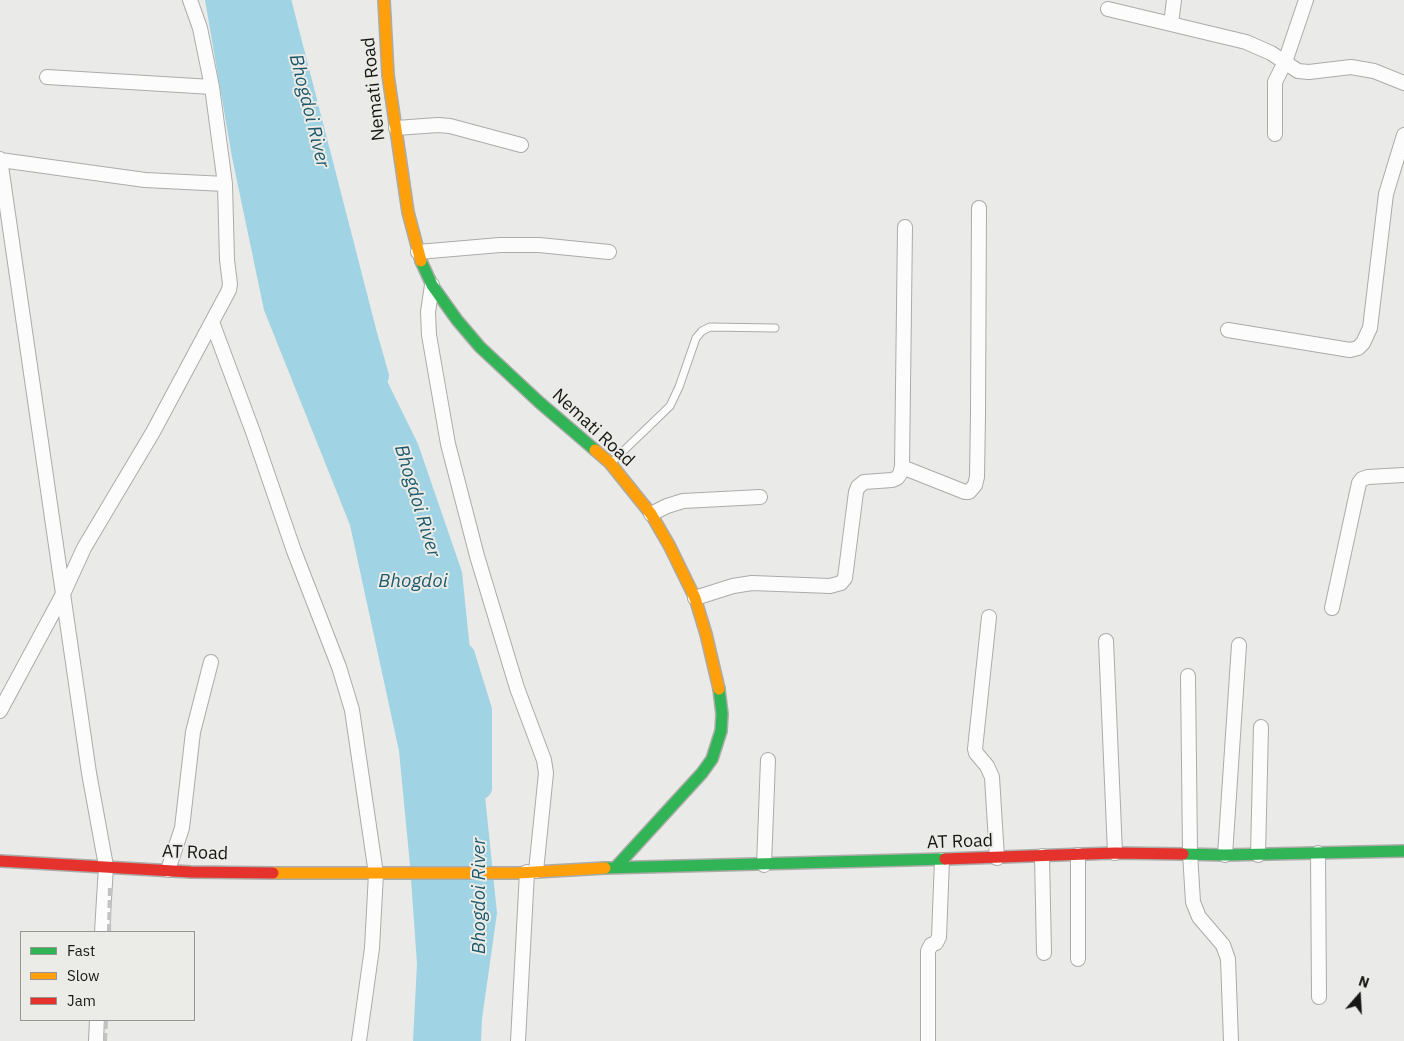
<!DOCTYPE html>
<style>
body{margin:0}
#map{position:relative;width:1404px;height:1041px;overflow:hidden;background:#eaeae8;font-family:"IBM Plex Sans",sans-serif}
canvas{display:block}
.legend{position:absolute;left:20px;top:931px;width:175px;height:90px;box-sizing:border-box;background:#ebebe7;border:1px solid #969693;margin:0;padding:6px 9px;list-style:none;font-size:15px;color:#171715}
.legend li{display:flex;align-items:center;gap:10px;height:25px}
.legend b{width:25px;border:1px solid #969693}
.north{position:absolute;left:1334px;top:971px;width:50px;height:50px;-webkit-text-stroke:4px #ebebe7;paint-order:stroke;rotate:19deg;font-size:14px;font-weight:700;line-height:20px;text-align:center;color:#171715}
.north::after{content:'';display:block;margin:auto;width:18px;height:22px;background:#171715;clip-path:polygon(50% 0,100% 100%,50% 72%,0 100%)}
</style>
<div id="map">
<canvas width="1404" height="1041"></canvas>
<ul class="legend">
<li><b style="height:6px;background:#30b455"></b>Fast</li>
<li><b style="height:6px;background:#ff9f0a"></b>Slow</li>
<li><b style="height:6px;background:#e5322d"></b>Jam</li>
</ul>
<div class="north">N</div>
</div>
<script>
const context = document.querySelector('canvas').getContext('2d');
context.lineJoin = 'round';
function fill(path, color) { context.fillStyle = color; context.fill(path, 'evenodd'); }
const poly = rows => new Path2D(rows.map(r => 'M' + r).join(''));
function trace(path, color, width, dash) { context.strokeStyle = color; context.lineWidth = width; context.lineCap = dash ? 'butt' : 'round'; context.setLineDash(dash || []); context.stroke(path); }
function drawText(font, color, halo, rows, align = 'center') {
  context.font = font + ' "IBM Plex Sans",sans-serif'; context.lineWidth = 4; context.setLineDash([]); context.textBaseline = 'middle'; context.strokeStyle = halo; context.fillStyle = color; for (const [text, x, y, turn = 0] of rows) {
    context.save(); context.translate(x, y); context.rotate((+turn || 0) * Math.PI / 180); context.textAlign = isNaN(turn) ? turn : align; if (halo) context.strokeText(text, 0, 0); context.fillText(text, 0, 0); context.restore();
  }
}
fill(poly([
 [205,0,278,0,304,120,335,245,364,334,418,444,462,572,497,913,482,1019,481,1041,413,1041,417,964,410,865,399,751,350,525,264,310,232,157]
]), '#a0d3e3');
trace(poly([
 [280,0,366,334,378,376],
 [464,655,481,710,481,788]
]), '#a0d3e3', 22);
const lane = poly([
 [612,462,670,406,679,387,696,338,702,331,710,327,775,328]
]);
const street = poly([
 [1108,9,1246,42,1271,53,1298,71,1309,72,1351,67,1374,71,1404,83],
 [1171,24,1174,0],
 [47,77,212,87],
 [396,128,438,125,450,126,521,145],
 [1275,134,1275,82,1285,62,1306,0],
 [0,159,89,773,106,866,102,932],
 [0,160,145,180,225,184],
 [418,252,500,245,539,245,609,252],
 [432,285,428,312,429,335,448,444,477,556,517,688,544,760,546,773,536,871],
 [212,322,253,432,294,551,339,667,352,710,376,874,372,948,359,1041],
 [1228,330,1350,350,1358,348,1363,343,1370,328,1386,194,1404,135],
 [902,467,965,492,969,492,975,485,977,477,978,415,979,208],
 [651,514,667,506,683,501,760,497],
 [695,598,733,586,752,583,830,586,841,583,845,578,856,492,858,487,864,482,892,480,897,478,900,474,902,467,905,227],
 [1332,608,1359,483,1362,479,1368,477,1404,475],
 [989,617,975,749,976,753,987,766,992,777,997,858],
 [1106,641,1115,853],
 [1188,676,1190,853,1193,902,1199,917,1223,945,1228,959,1231,1041],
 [0,711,63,594,84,548,153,432,229,290,230,284,227,260,225,184,212,87,200,28,190,0],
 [1318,853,1319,997],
 [1225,855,1239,645],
 [1258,855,1261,727],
 [1042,856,1044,953],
 [764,865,768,760],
 [168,870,182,828,193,732,211,662],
 [1078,959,1078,855],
 [96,1041,97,1020],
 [518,1041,527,872],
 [928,1041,928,951,931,945,936,943,939,937,942,860]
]);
const fast = poly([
 [421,261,432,285,457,320,480,347,539,402,595,450],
 [1183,854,1225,855,1404,851],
 [616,867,702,773,712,759,721,731,722,714,719,689],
 [605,868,945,859]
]);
const slow = poly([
 [384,0,388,75,408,212,421,261],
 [595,450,610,463,651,514,669,545,695,598,706,634,719,689],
 [273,873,518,873,605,868]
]);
const jam = poly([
 [945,859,1115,853,1183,854],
 [0,861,191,872,273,873]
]);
trace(lane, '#ababa9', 9);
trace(street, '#ababa9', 16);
trace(fast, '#ababa9', 14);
trace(slow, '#ababa9', 14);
trace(jam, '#ababa9', 14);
trace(lane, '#fcfcfc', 7);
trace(street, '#fcfcfc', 14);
trace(fast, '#30b455', 11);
trace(slow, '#ff9f0a', 11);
trace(jam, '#e5322d', 11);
trace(poly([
 [109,932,110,885],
 [105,1041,106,1020]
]), '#c2c2c2', 4, [8, 4]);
drawText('18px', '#171715', '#ebebe7', [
 ["Nemati Road",374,89,-96],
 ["Nemati Road",593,428,43],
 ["AT Road",960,842,-2],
 ["AT Road",195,853,2]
]);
drawText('italic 19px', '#1e5a6b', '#ebebe7', [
 ["Bhogdoi River",309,111,76],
 ["Bhogdoi River",417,501,73],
 ["Bhogdoi",413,582],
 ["Bhogdoi River",480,896,-90]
]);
</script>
